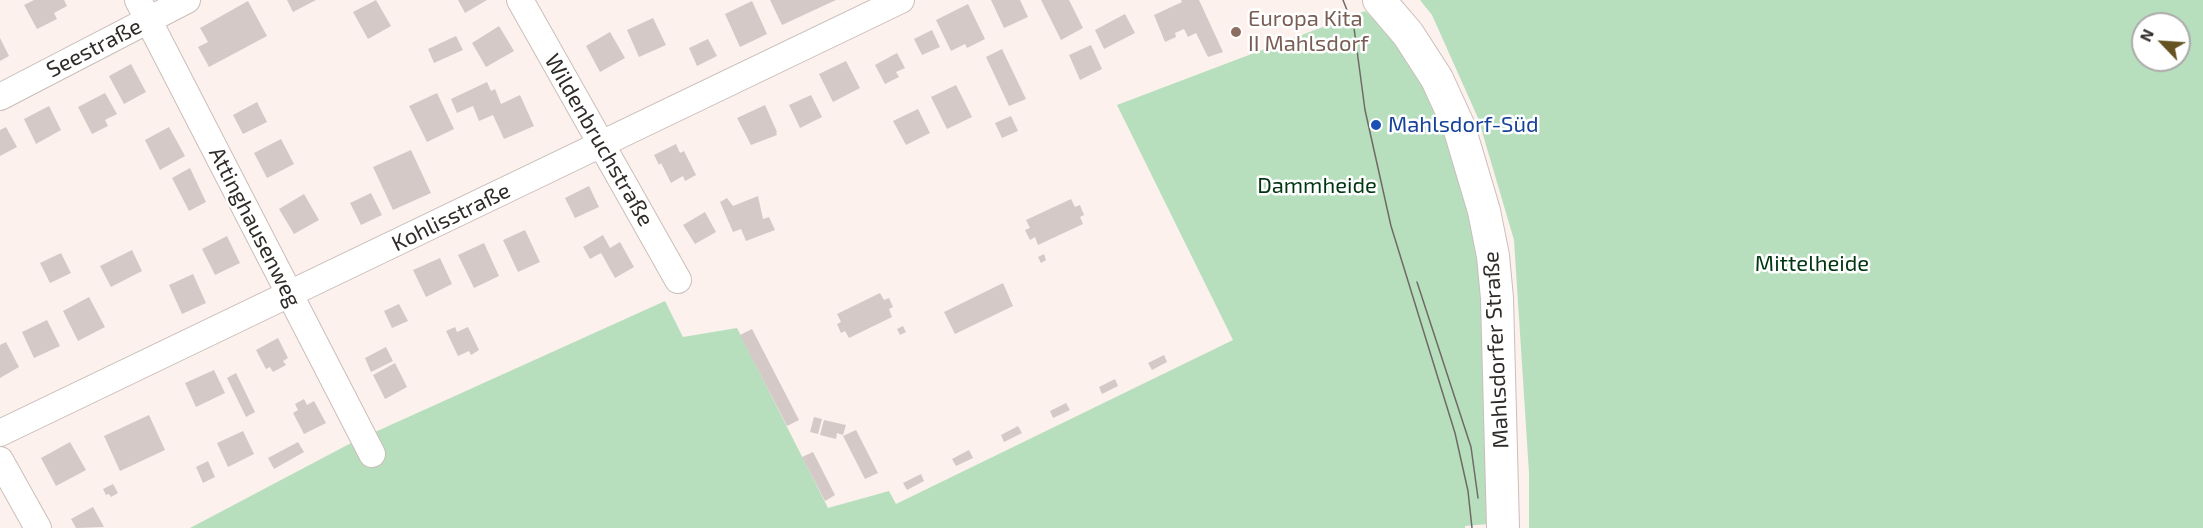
<!DOCTYPE html>
<meta charset="utf-8">
<style>
body{margin:0}
#map{position:relative;width:2203px;height:528px;overflow:hidden;background:#fcf1ec;font-family:"Exo 2",sans-serif}
canvas{display:block}
.north{position:absolute;left:2131px;top:12px;width:60px;height:60px;box-sizing:border-box;background:#fff;border:2px solid #acaaa9;border-radius:50%;rotate:295deg;font-size:16px;font-weight:700;line-height:24px;text-align:center;color:#2f2b29}
.north::after{content:'';display:block;margin:auto;width:21px;height:27px;background:#655422;clip-path:polygon(50% 0,100% 100%,50% 72%,0 100%)}
</style>
<div id="map">
<canvas width="2203" height="528"></canvas>
<div class="north">N</div>
</div>
<script>
const context = document.querySelector('canvas').getContext('2d');
context.lineJoin = 'round';
function fill(path, color) { context.fillStyle = color; context.fill(path, 'evenodd'); }
const poly = rows => new Path2D(rows.map(r => 'M' + r).join(''));
function trace(path, color, width, dash) { context.strokeStyle = color; context.lineWidth = width; context.lineCap = dash ? 'butt' : 'round'; context.setLineDash(dash || []); context.stroke(path); }
function drawText(font, color, halo, rows, align = 'center') {
  context.font = font + ' "Exo 2",sans-serif'; context.lineWidth = 5; context.setLineDash([]); context.textBaseline = 'middle'; context.strokeStyle = halo; context.fillStyle = color; for (const [text, x, y, turn = 0] of rows) {
    context.save(); context.translate(x, y); context.rotate((+turn || 0) * Math.PI / 180); context.textAlign = isNaN(turn) ? turn : align; if (halo) context.strokeText(text, 0, 0); context.fillText(text, 0, 0); context.restore();
  }
}
fill(poly([
 [1420,0,2203,0,2203,528,1529,528,1529,473,1514,240,1478,118,1432,15],
 [2143,24,2179,24,2179,60,2143,60],
 [1365,11,1404,47,1451,133,1481,235,1488,524,1465,526,1465,528,190,528,353,442,665,301,683,337,737,328,828,508,889,491,896,504,1233,340,1117,105]
]), '#b7dfbe');
fill(poly([
 [34,0,64,0,67,6,54,13,57,19,37,29,24,5],
 [287,0,316,0,293,12],
 [376,0,391,26,368,39,353,12],
 [458,0,487,0,465,13],
 [770,0,836,0,782,25],
 [991,0,1020,0,1028,17,1004,28],
 [1041,0,1069,0,1083,28,1061,40],
 [1181,0,1199,0,1223,52,1208,57,1196,33,1188,37,1184,29,1175,33,1176,37,1165,42,1154,15,1182,2],
 [248,1,267,36,209,67,198,47,208,42,200,28],
 [752,1,767,34,740,47,725,14],
 [968,4,985,39,967,48,965,44,951,51,936,20],
 [1125,14,1135,33,1104,49,1095,30],
 [653,18,666,45,639,57,627,30],
 [499,26,514,51,486,67,472,43],
 [932,30,940,47,922,55,914,39],
 [610,32,625,58,600,72,586,46],
 [456,36,463,50,434,63,428,49],
 [0,38,9,56,0,61],
 [708,39,717,56,697,66,689,48],
 [1091,45,1102,69,1080,80,1069,55],
 [1002,49,1026,99,1009,106,986,57],
 [897,53,905,68,896,72,899,77,885,84,875,65],
 [846,61,860,88,833,102,819,74],
 [131,64,146,92,124,104,109,76],
 [487,82,491,91,495,89,501,104,520,95,534,126,504,139,493,115,479,121,473,106,457,113,451,99],
 [956,85,972,117,947,129,931,97],
 [105,93,117,114,105,120,108,126,92,134,78,107],
 [437,93,454,129,427,142,409,106],
 [811,95,822,117,800,128,789,105],
 [257,102,267,122,243,134,233,115],
 [765,105,777,132,776,133,777,135,751,145,737,118],
 [49,106,61,130,36,144,24,119],
 [918,109,930,133,906,145,893,121],
 [1011,116,1018,131,1002,138,995,123],
 [6,127,17,147,0,156,0,130],
 [169,127,185,156,160,170,145,140],
 [281,139,294,164,267,178,254,153],
 [676,144,680,153,684,151,696,175,685,181,683,176,671,183,661,163,659,165,654,155],
 [411,150,431,193,393,210,373,167],
 [190,168,206,202,189,211,172,178],
 [589,186,599,207,575,218,565,198],
 [371,193,382,215,361,225,350,203],
 [304,194,319,220,294,234,279,209],
 [758,196,763,219,769,217,775,230,746,241,741,229,733,232,720,202,727,198,733,206],
 [1071,199,1075,207,1080,205,1084,215,1080,217,1083,224,1038,245,1035,237,1030,240,1025,230,1030,228,1026,220],
 [705,212,716,232,695,244,683,225],
 [525,230,540,262,518,272,503,240],
 [603,235,610,248,620,242,634,267,615,278,601,253,590,259,583,247],
 [227,236,240,263,215,275,202,249],
 [484,243,499,276,474,288,458,255],
 [132,250,142,271,111,287,100,266],
 [61,253,71,273,50,283,40,263],
 [1044,254,1046,260,1041,263,1038,257],
 [440,258,452,284,426,297,413,270],
 [193,274,206,303,182,314,169,285],
 [1003,283,1013,306,955,334,944,312],
 [880,293,884,300,889,298,893,307,889,309,892,317,849,338,845,331,841,333,837,324,841,322,837,314],
 [89,297,105,327,78,341,63,311],
 [399,304,408,321,392,328,384,311],
 [47,320,60,346,34,358,22,332],
 [903,326,906,332,900,335,897,329],
 [455,327,457,332,468,327,479,350,471,355,469,351,458,356,446,331],
 [752,329,799,420,787,426,740,335],
 [278,338,288,358,283,361,286,365,273,372,270,367,266,369,256,350],
 [6,342,19,367,0,378,0,345],
 [386,347,393,361,371,372,365,358],
 [1164,355,1167,362,1152,370,1148,363],
 [395,363,407,387,385,399,373,375],
 [214,370,225,393,196,407,185,383],
 [236,373,255,412,246,417,227,378],
 [1115,379,1118,386,1102,394,1099,387],
 [304,399,307,405,314,401,326,423,304,434,293,413,298,410,295,404],
 [1066,403,1070,410,1053,418,1050,411],
 [149,415,165,450,120,471,104,436],
 [814,417,822,419,818,434,810,432],
 [824,420,846,425,843,435,837,433,836,439,820,435],
 [1018,426,1022,433,1004,442,1001,435],
 [856,430,878,473,865,479,843,436],
 [243,431,254,454,228,467,217,443],
 [70,442,86,470,56,486,41,458],
 [298,442,304,452,274,469,268,458],
 [969,450,973,458,956,466,952,459],
 [813,452,835,495,825,501,802,457],
 [208,461,215,477,203,483,196,467],
 [921,474,924,481,907,490,903,483],
 [113,484,118,493,111,497,109,494,106,495,103,489],
 [93,507,104,527,76,528,71,519]
]), '#d5c9c7');
const minor = poly([
 [138,0,372,454],
 [520,0,678,280],
 [0,97,187,0],
 [0,433,901,0],
 [0,460,38,528]
]);
const major = poly([
 [1379,0,1408,34,1437,79,1459,127,1484,211,1493,256,1497,298,1503,528]
]);
trace(minor, '#c9beba', 28);
trace(major, '#c9beba', 34);
trace(minor, '#fff', 26);
trace(major, '#fff', 32);
trace(poly([
 [1343,0,1354,28,1365,110,1391,226,1455,433,1468,491,1472,528],
 [1417,282,1471,447,1478,498]
]), '#706a67', 1.5);
for (const [x, y, r, color] of [
 [1236,32,6,"#8d6e63"],
 [1376,125,6,"#1a4fb4"]
]) { const dot = new Path2D(); dot.arc(x, y, r, 0, 2 * Math.PI); context.fillStyle = color; context.fill(dot); trace(dot, '#fff', 2); }
drawText('22px', '#785e54', '#fff', [
 ["Europa Kita",1248,19],
 ["II Mahlsdorf",1248,44]
], 'left');
drawText('22px', '#2f2b29', '#fff', [
 ["Seestraße",94,48,-27],
 ["Wildenbruchstraße",599,140,60],
 ["Kohlisstraße",451,217,-26],
 ["Attinghausenweg",255,227,63],
 ["Mahlsdorfer Straße",1496,350,-93]
]);
drawText('22px', '#164399', '#fff', [
 ["Mahlsdorf-Süd",1388,125]
], 'left');
drawText('22px', '#003612', '#fff', [
 ["Dammheide",1317,186],
 ["Mittelheide",1812,264]
]);
</script>
